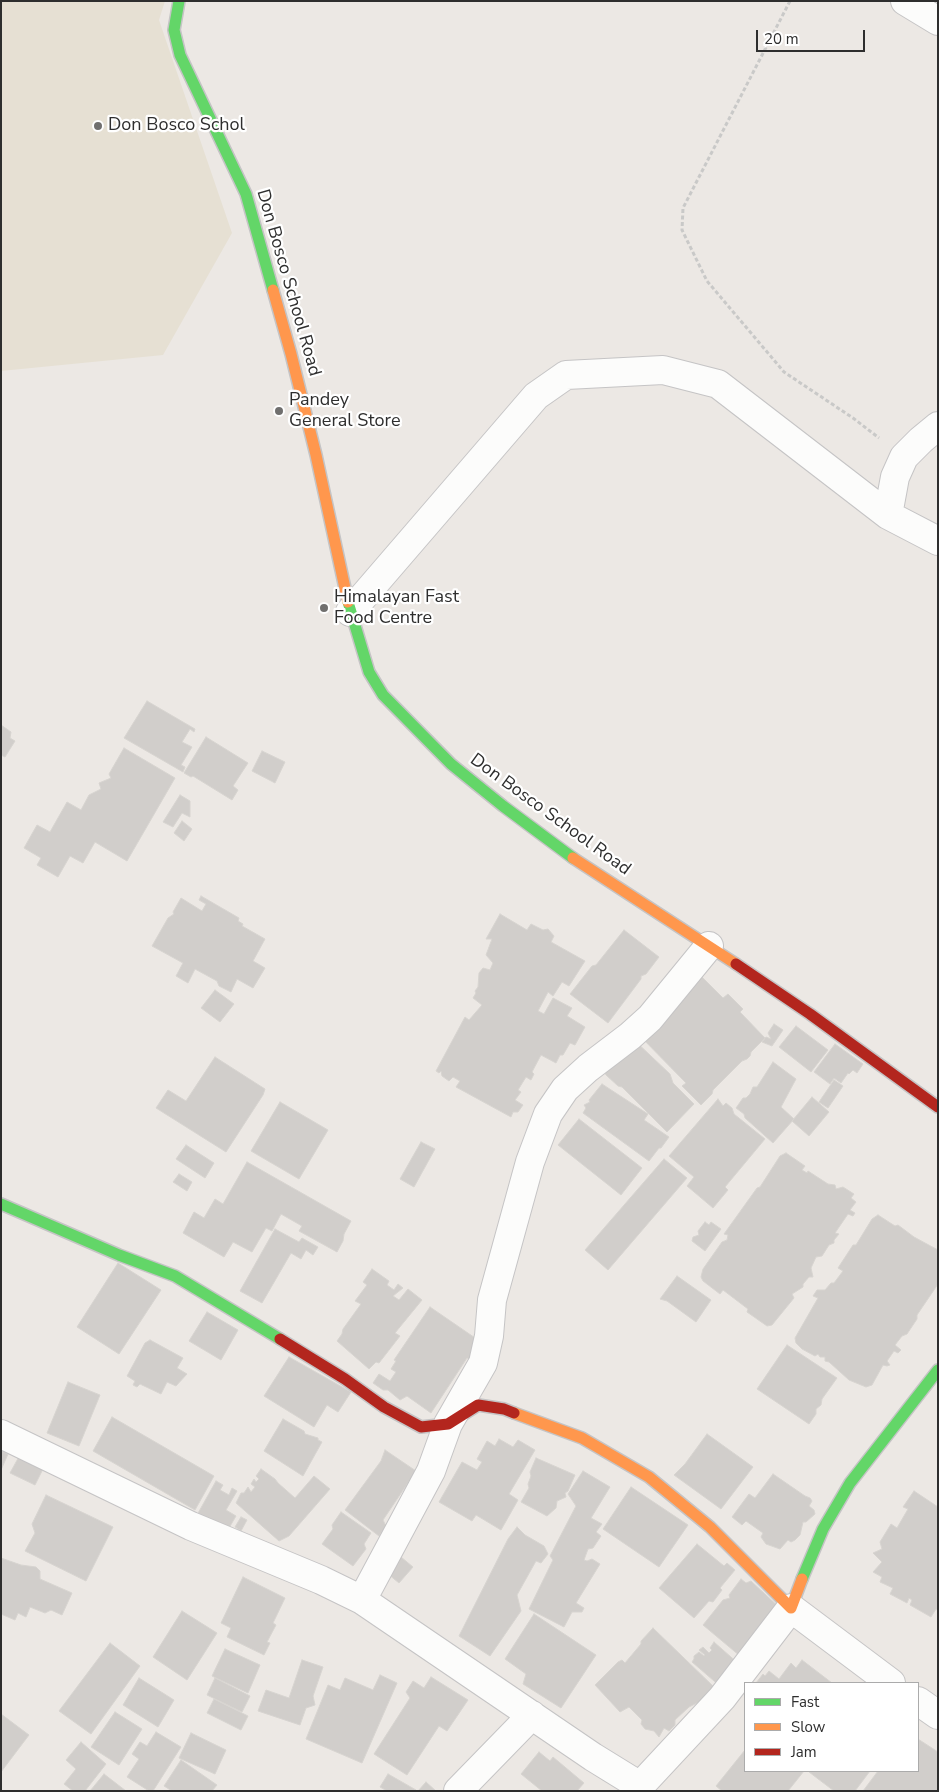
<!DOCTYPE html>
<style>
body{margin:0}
#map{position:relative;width:939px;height:1792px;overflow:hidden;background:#ece8e4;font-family:"Nunito Sans",sans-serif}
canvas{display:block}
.frame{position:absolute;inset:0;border:2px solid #2e2e2e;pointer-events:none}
.legend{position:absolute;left:744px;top:1682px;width:175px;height:90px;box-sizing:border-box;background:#fff;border:1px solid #ababab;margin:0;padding:6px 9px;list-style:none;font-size:15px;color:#2e2e2e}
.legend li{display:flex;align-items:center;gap:10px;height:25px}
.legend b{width:25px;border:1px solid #ababab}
.scale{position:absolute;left:756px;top:30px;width:109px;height:22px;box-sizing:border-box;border:2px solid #2e2e2e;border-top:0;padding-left:6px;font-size:15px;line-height:18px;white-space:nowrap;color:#2e2e2e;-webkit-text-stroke:4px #fff;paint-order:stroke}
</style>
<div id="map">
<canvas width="939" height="1792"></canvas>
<div class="frame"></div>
<ul class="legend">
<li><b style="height:6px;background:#63d668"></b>Fast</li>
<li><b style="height:6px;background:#ff974d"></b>Slow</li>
<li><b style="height:6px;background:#b3261e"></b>Jam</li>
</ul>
<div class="scale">20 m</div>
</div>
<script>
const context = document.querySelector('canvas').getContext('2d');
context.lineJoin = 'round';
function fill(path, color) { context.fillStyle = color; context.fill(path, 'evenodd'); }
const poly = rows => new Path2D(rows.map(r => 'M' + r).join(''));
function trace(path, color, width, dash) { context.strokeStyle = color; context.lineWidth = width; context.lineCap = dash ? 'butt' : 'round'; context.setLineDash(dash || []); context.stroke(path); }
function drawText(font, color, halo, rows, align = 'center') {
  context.font = font + ' "Nunito Sans",sans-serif'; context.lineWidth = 4.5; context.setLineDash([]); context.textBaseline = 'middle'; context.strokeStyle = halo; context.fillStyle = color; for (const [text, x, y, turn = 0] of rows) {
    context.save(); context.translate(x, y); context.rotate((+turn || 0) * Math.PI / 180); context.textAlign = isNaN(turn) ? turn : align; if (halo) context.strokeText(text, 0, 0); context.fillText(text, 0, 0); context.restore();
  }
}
fill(poly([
 [1,1,165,1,159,20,232,233,163,355,1,371]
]), '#e6e0d3');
const building = poly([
 [147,701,195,729,194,732,190,729,182,742,192,747,181,765,185,767,183,772,124,738,147,701],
 [1,725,11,732,10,738,15,741,5,757,1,755,1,725],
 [206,737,248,763,233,786,238,790,232,800,193,776,191,777,184,773,206,737],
 [124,748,175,778,127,861,95,842,83,863,70,856,58,877,37,865,41,858,24,848,37,825,50,832,67,802,81,810,89,795,101,789,99,783,111,778,109,774,124,748],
 [262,751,285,762,275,783,252,771,262,751],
 [180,795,190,801,190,817,182,813,173,827,163,822,180,795],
 [182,821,192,829,184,841,174,833,182,821],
 [201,896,239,918,238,921,243,924,242,926,265,939,253,961,265,968,253,988,237,979,231,992,219,986,217,981,195,969,188,983,176,976,183,963,152,946,168,918,174,914,173,912,181,898,202,911,206,904,199,900,201,896],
 [500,914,527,930,531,924,543,930,548,929,554,936,551,942,585,961,569,986,562,982,553,996,548,992,538,1011,544,1014,553,998,572,1008,567,1016,585,1027,575,1045,570,1043,563,1055,560,1055,556,1063,541,1055,532,1072,534,1074,531,1080,526,1077,518,1090,521,1092,515,1100,523,1105,518,1112,513,1112,511,1117,456,1087,460,1081,453,1077,449,1081,442,1076,441,1071,439,1073,436,1071,465,1017,469,1020,482,1005,473,998,476,993,475,991,478,987,479,973,483,968,490,970,493,963,486,955,492,939,486,939,500,914],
 [624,930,659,957,646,974,641,976,641,979,608,1023,570,994,592,966,596,965,624,930],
 [696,971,723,998,728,994,743,1009,740,1012,765,1038,751,1052,750,1056,747,1059,742,1061,713,1090,712,1094,701,1105,682,1086,686,1083,637,1033,696,971],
 [215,990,234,1004,220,1022,201,1008,215,990],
 [774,1024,783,1030,772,1046,762,1042,766,1037,771,1039,768,1033,774,1024],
 [796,1026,828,1050,811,1072,779,1047,796,1026],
 [632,1038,670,1074,673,1083,694,1104,667,1132,622,1087,618,1086,606,1075,603,1068,632,1038],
 [835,1044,863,1064,857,1073,853,1070,849,1074,848,1073,841,1083,834,1078,830,1084,814,1072,835,1044],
 [215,1057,265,1089,263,1095,226,1152,156,1108,168,1090,186,1101,215,1057],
 [773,1062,796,1079,781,1107,794,1119,773,1143,745,1118,744,1114,736,1108,743,1098,746,1098,750,1094,753,1087,757,1087,773,1062],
 [834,1080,843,1086,828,1108,819,1102,834,1080],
 [602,1084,648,1114,644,1120,669,1137,661,1148,659,1148,649,1161,583,1113,586,1108,584,1105,590,1102,589,1100,602,1084],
 [812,1097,829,1112,809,1136,792,1121,812,1097],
 [718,1099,723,1106,726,1103,732,1108,734,1114,765,1139,725,1187,728,1190,713,1208,687,1186,694,1177,669,1156,718,1099],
 [280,1102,328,1130,299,1179,251,1151,280,1102],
 [579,1119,642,1168,621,1195,558,1145,579,1119],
 [421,1142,435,1149,414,1187,400,1179,421,1142],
 [186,1145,214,1163,205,1178,176,1159,186,1145],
 [786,1153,805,1166,802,1170,807,1173,808,1171,828,1184,835,1185,836,1189,843,1187,854,1194,851,1198,856,1202,850,1210,855,1213,853,1216,848,1214,835,1233,839,1234,834,1240,834,1243,829,1245,822,1256,816,1257,811,1268,813,1277,809,1277,803,1284,803,1287,792,1294,794,1298,772,1325,767,1326,747,1312,748,1309,723,1290,720,1294,703,1281,701,1277,703,1269,722,1242,727,1240,728,1235,724,1234,757,1188,760,1187,780,1156,786,1153],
 [664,1159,687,1178,608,1270,585,1250,664,1159],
 [247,1162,351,1221,344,1234,343,1241,337,1252,299,1231,302,1226,281,1214,272,1231,266,1228,252,1252,233,1242,224,1257,183,1233,194,1212,204,1218,215,1199,223,1204,247,1162],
 [179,1174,192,1182,187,1191,173,1182,179,1174],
 [878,1215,895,1226,898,1225,914,1237,938,1250,938,1284,917,1315,917,1319,907,1334,902,1336,895,1345,901,1350,898,1353,894,1351,887,1361,890,1365,887,1366,883,1365,872,1385,866,1387,849,1380,829,1362,825,1361,825,1357,820,1357,818,1354,815,1356,802,1349,796,1343,795,1338,818,1298,813,1296,817,1290,825,1290,831,1283,834,1283,843,1271,838,1268,853,1245,856,1245,872,1219,878,1215],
 [705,1222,709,1225,711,1222,721,1229,705,1251,692,1241,693,1237,699,1235,698,1231,705,1222],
 [275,1229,299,1242,302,1238,318,1247,313,1255,306,1250,301,1259,291,1253,262,1303,240,1291,275,1229],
 [118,1263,161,1290,119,1354,77,1327,118,1263],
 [372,1269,389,1281,387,1285,394,1290,398,1284,403,1288,393,1296,399,1300,408,1289,422,1300,395,1333,400,1336,379,1363,376,1362,369,1369,337,1341,342,1334,343,1329,361,1304,355,1301,367,1285,363,1282,372,1269],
 [677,1276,711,1300,696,1322,667,1301,660,1299,677,1276],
 [430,1307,481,1342,470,1359,467,1358,431,1413,407,1396,400,1400,388,1390,383,1390,373,1383,379,1374,390,1381,396,1372,391,1369,396,1361,394,1360,430,1307],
 [207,1312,238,1330,221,1360,189,1341,207,1312],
 [150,1340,183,1358,177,1368,187,1374,176,1386,167,1382,161,1394,140,1384,137,1387,133,1385,135,1381,127,1376,145,1343,150,1340],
 [787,1345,837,1378,822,1399,821,1405,816,1409,816,1414,809,1424,757,1389,787,1345],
 [289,1357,351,1392,338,1412,327,1405,314,1427,264,1396,289,1357],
 [68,1382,100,1395,79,1446,47,1433,68,1382],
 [112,1417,214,1476,195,1510,93,1451,112,1417],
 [283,1419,304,1431,305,1434,318,1438,318,1440,322,1442,303,1476,264,1451,283,1419],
 [707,1434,753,1467,721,1509,674,1475,685,1464,707,1434],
 [499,1439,513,1447,518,1440,535,1450,509,1494,518,1500,501,1530,476,1515,472,1521,439,1502,462,1462,477,1470,482,1462,477,1459,487,1441,495,1446,499,1439],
 [385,1450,416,1471,383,1520,386,1526,379,1536,345,1510,381,1461,385,1450],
 [1,1451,8,1454,1,1470,1,1451],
 [21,1453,45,1465,35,1485,10,1473,21,1453],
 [536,1458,575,1475,568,1491,565,1493,566,1497,557,1501,556,1508,547,1516,521,1502,529,1488,528,1484,531,1476,530,1472,536,1458],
 [261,1469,275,1479,278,1483,295,1498,314,1476,330,1489,289,1536,279,1541,236,1503,241,1493,244,1493,248,1487,251,1492,255,1487,251,1484,254,1479,256,1482,259,1479,256,1476,261,1469],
 [583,1471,610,1487,591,1518,602,1524,596,1532,601,1536,593,1548,588,1549,584,1560,587,1561,592,1559,600,1564,576,1603,584,1608,582,1612,572,1612,564,1627,529,1609,553,1560,550,1556,576,1506,568,1494,583,1471],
 [773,1474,805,1496,810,1498,812,1501,809,1506,814,1510,815,1514,806,1522,803,1522,800,1535,795,1540,791,1542,788,1540,780,1549,766,1544,761,1537,763,1533,746,1521,742,1525,732,1517,749,1494,755,1498,773,1474],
 [216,1481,223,1485,220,1490,229,1495,232,1488,237,1491,226,1510,236,1516,229,1528,219,1522,216,1526,197,1515,216,1481],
 [631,1487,688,1525,659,1567,603,1529,631,1487],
 [914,1491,938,1507,938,1610,936,1609,931,1617,910,1605,912,1600,909,1598,907,1603,890,1594,893,1588,880,1582,882,1577,873,1572,882,1562,873,1553,882,1549,880,1542,891,1524,897,1528,908,1509,903,1507,914,1491],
 [46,1495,113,1527,86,1581,25,1551,35,1533,32,1524,46,1495],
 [341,1512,371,1533,364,1544,366,1549,353,1566,322,1544,333,1529,332,1525,341,1512],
 [241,1517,247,1520,241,1531,235,1527,241,1517],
 [517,1527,525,1535,544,1546,548,1554,541,1563,536,1561,517,1595,521,1611,490,1656,459,1636,508,1539,517,1527],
 [697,1544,724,1566,727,1563,735,1570,720,1588,722,1590,713,1602,709,1601,694,1618,659,1588,697,1544],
 [401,1557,413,1567,399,1583,388,1574,401,1557],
 [1,1558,21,1565,36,1567,40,1571,40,1579,72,1593,62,1615,51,1610,45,1613,30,1607,26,1617,18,1613,15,1620,1,1614,1,1558],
 [243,1577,285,1598,273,1623,276,1625,267,1642,270,1643,264,1655,227,1637,231,1628,221,1623,243,1577],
 [741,1579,746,1583,751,1581,780,1608,740,1656,703,1625,723,1600,730,1598,729,1595,741,1579],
 [182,1611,217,1633,187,1680,153,1657,182,1611],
 [534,1614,596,1655,561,1708,523,1684,526,1674,505,1659,534,1614],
 [653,1628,714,1687,699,1702,689,1707,675,1720,675,1725,669,1731,664,1728,659,1737,654,1731,645,1729,641,1724,642,1720,629,1707,620,1712,595,1685,618,1662,622,1660,625,1663,641,1644,641,1641,653,1628],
 [714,1642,740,1665,721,1687,692,1662,694,1659,694,1656,699,1652,704,1656,705,1655,699,1650,703,1647,709,1653,712,1650,710,1648,714,1642],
 [110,1643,140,1666,91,1734,59,1711,110,1643],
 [225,1649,260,1665,248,1693,212,1676,225,1649],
 [302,1660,323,1667,313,1696,315,1705,306,1708,300,1725,258,1711,266,1690,289,1698,302,1660],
 [802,1660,832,1683,756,1683,763,1674,765,1676,769,1671,779,1679,791,1663,796,1668,802,1660],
 [380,1675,397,1683,362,1763,306,1739,328,1685,340,1690,345,1678,373,1690,380,1675],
 [431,1677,468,1700,447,1731,439,1726,407,1775,374,1754,410,1698,406,1692,413,1681,424,1688,431,1677],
 [139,1678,174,1700,158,1727,123,1705,139,1678],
 [215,1678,250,1696,242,1712,207,1695,215,1678],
 [214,1699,248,1716,241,1730,207,1713,214,1699],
 [115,1712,142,1729,119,1765,91,1747,115,1712],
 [1,1714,29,1735,1,1772,1,1714],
 [156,1732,181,1747,153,1791,149,1791,127,1777,139,1759,132,1754,140,1742,147,1746,156,1732],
 [191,1733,226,1750,215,1774,179,1758,191,1733],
 [918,1739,938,1752,938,1791,863,1791,878,1771,918,1771,918,1739],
 [81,1742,106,1764,85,1791,73,1791,64,1784,76,1769,66,1760,81,1742],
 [745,1750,745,1771,804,1771,788,1791,722,1791,716,1786,745,1750],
 [539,1752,550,1761,553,1757,584,1783,577,1791,542,1791,521,1774,539,1752],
 [181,1760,217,1785,212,1791,172,1791,164,1786,181,1760],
 [810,1771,870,1771,855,1791,834,1791,809,1772,810,1771],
 [104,1774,126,1791,90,1791,104,1774],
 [388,1774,416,1790,415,1791,387,1791,380,1787,388,1774],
 [426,1782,436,1791,418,1791,426,1782]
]);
fill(building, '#d1cecb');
trace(building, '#d7d4d0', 1);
const street = poly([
 [905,1,938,21],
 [888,515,895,477,904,457,921,440,938,426],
 [350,612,536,396,566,375,663,370,718,384,888,515,938,541],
 [1,1434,191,1526,321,1580,362,1600,593,1757,640,1786,637,1791],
 [362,1600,431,1471,448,1424,483,1363,489,1336,492,1300,530,1162,548,1114,565,1089,588,1068,630,1036,650,1018,709,946],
 [918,1701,938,1715],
 [640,1786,722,1698,791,1608,891,1683],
 [458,1791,532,1715]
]);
const fast = poly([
 [179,1,174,30,180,55,246,194,273,290],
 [348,602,369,672,383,695,451,764,503,806,573,858],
 [1,1204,119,1255,175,1276,280,1339],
 [802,1579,823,1529,850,1483,938,1370]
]);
const slow = poly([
 [273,290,291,354,316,455,348,602],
 [573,858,736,964],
 [514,1413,582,1438,649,1477,710,1527,791,1608,802,1579]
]);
const jam = poly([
 [736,964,810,1014,938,1107],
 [280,1339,345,1379,384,1407,421,1427,448,1424,478,1405,504,1409,514,1413]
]);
trace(street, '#c5c4c5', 30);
trace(fast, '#c5c4c5', 14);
trace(slow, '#c5c4c5', 14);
trace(jam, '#c5c4c5', 14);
trace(poly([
 [790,1,683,208,682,230,707,281,784,372,853,418,879,438]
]), '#c9c9c8', 3, [4, 2.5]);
trace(street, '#fcfcfb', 28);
trace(fast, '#63d668', 11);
trace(slow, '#ff974d', 11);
trace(jam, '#b3261e', 11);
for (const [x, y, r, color] of [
 [98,126,5,"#706f6e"],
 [279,411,5,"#706f6e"],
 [324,608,5,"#706f6e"]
]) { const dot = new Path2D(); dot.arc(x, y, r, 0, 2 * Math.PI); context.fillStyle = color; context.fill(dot); trace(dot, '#fff', 2); }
drawText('18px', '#2e2e2e', '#fff', [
 ["Don Bosco Schol",108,126],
 ["Pandey",289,401],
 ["General Store",289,422],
 ["Himalayan Fast",334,598],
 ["Food Centre",334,619]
], 'left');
drawText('18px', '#2e2e2e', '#fff', [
 ["Don Bosco School Road",288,283,74],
 ["Don Bosco School Road",550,815,36]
]);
</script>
